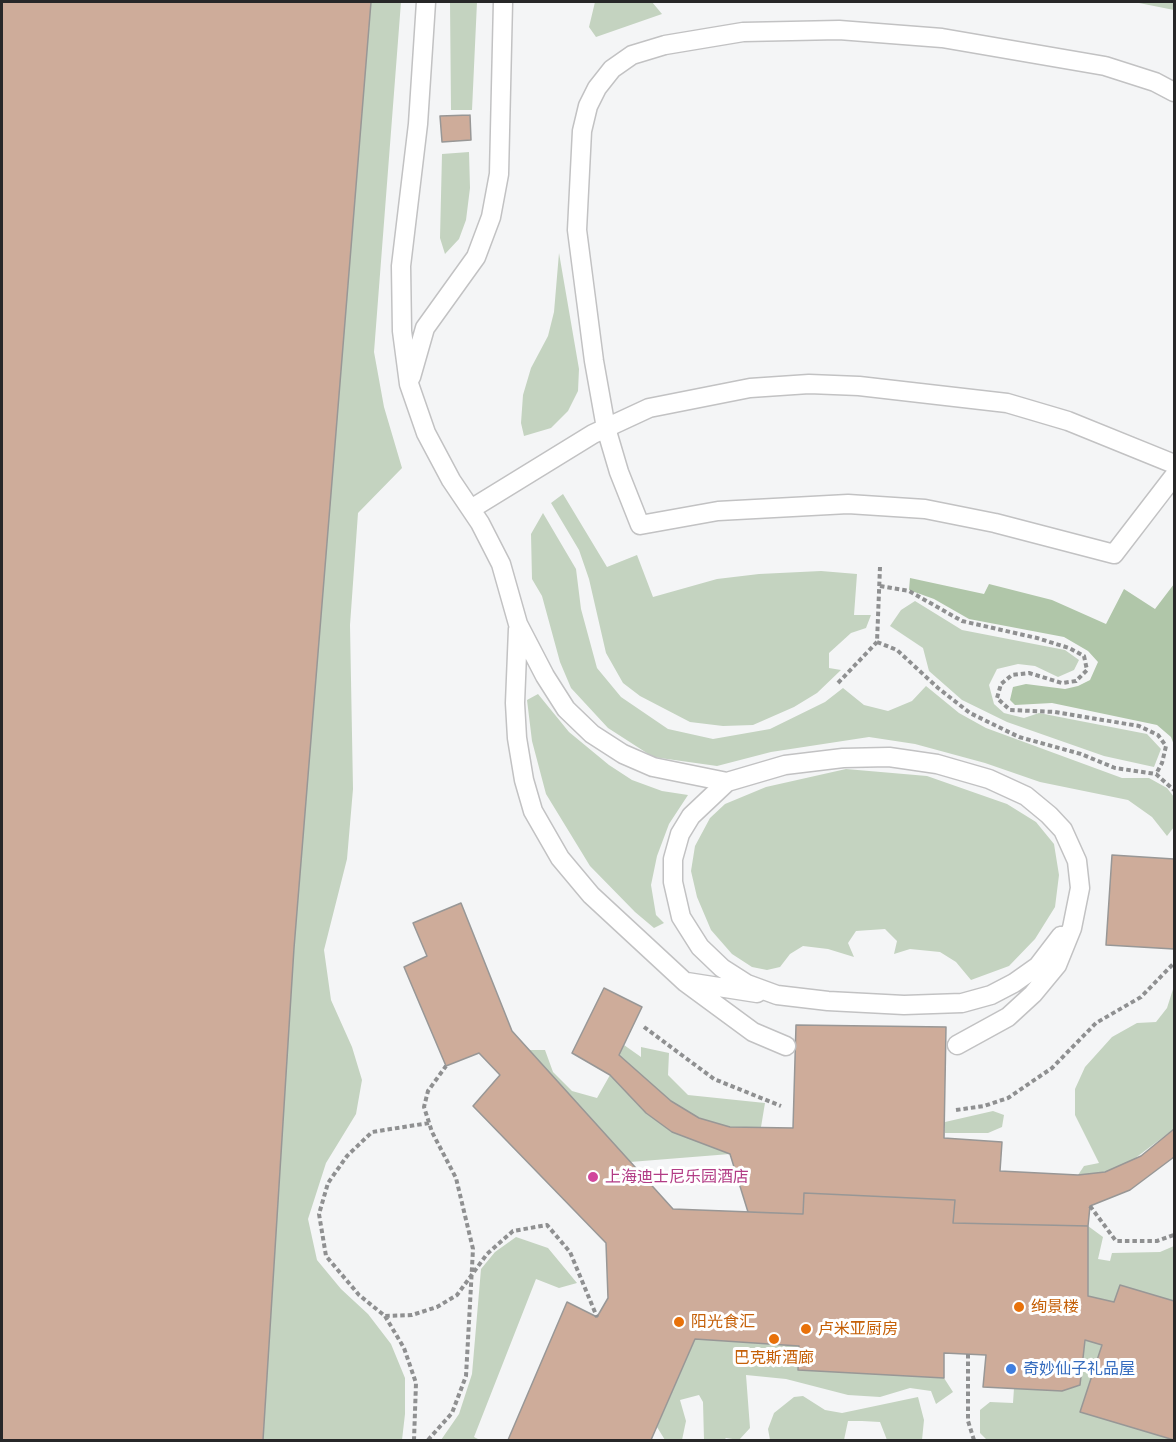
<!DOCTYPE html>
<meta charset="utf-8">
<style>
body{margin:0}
#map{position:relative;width:1176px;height:1442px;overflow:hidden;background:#f4f5f6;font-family:Quicksand,sans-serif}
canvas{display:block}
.frame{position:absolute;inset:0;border:3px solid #272728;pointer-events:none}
</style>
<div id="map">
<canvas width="1176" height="1442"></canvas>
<div class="frame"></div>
</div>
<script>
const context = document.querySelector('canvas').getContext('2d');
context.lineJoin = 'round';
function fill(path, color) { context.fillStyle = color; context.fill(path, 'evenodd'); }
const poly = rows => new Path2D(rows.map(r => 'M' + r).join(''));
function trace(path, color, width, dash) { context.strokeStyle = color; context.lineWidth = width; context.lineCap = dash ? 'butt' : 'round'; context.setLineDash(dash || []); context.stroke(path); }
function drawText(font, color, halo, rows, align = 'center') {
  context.font = font + ' Quicksand,"Noto Sans SC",sans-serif'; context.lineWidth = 6; context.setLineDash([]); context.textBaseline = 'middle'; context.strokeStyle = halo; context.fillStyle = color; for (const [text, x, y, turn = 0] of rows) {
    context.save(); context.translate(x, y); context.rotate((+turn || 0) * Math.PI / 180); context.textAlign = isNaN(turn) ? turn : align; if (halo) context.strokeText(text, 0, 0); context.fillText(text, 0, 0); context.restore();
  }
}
fill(poly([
 [371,2,401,2,374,352,384,407,402,468,358,513,350,625,353,789,347,859,324,950,331,1000,352,1047,362,1080,356,1114,326,1163,308,1219,317,1260,341,1289,368,1314,391,1344,405,1378,405,1414,402,1440,263,1440,294,948],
 [450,2,477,2,472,110,451,110],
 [595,2,652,2,662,14,596,37,589,27],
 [1134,2,1174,2,1174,10],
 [469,152,470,188,466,220,459,239,445,254,440,238,442,154],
 [559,253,579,369,578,391,568,411,551,428,524,436,521,423,523,395,531,368,548,336,554,312],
 [563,494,607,567,637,555,653,597,717,579,759,574,821,571,857,574,854,615,871,615,866,628,851,633,829,653,829,668,841,670,817,693,794,707,753,725,723,726,690,722,640,696,623,683,606,653,589,579,579,550,551,503],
 [543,513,576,569,581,609,597,668,621,697,668,729,713,739,770,729,825,702,843,688,864,705,888,711,912,701,926,686,959,713,986,728,1122,778,1149,778,1167,788,1174,797,1174,827,1167,836,1152,817,1128,800,1040,782,985,763,915,744,869,737,771,752,717,766,653,757,608,728,571,688,560,662,542,596,532,579,531,534],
 [915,601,962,630,1065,650,1079,660,1074,670,1058,677,1035,666,1018,664,997,669,989,685,994,704,1004,713,1024,718,1039,713,1147,734,1161,749,1154,767,1104,756,1007,722,962,700,929,671,923,648,890,626,901,610],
 [538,694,569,732,609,765,632,780,662,791,688,795,669,824,657,856,651,885,656,915,664,923,654,928,635,912,590,866,546,794,532,741,527,700],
 [846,769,927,776,1007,804,1036,822,1054,844,1059,875,1055,907,1035,939,1009,966,971,980,956,962,940,952,910,949,894,954,897,941,885,929,856,931,848,943,854,957,828,949,803,946,790,954,780,967,767,970,752,967,732,954,711,930,697,897,691,871,695,846,710,818,725,804,766,787],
 [1174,986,1174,1129,1126,1165,1105,1172,1078,1175,1084,1166,1099,1163,1075,1115,1075,1089,1085,1067,1112,1037,1137,1023,1156,1022,1167,1008],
 [624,1045,641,1057,641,1047,669,1053,668,1075,688,1095,765,1103,761,1127,730,1127,699,1118,671,1101,619,1055],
 [528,1050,545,1050,553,1072,572,1091,597,1098,610,1075,646,1113,672,1132,730,1154,630,1162],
 [993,1111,1004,1115,1002,1127,988,1133,945,1133,945,1122],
 [1088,1226,1103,1237,1098,1259,1110,1261,1112,1253,1160,1252,1174,1246,1174,1301,1120,1285,1114,1302,1088,1296],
 [516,1237,548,1248,577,1283,559,1288,536,1279,474,1437,480,1440,441,1440,459,1414,472,1374,481,1269,495,1252],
 [695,1339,799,1346,798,1369,944,1378,953,1392,936,1404,931,1391,910,1388,880,1397,848,1395,786,1379,746,1375,750,1428,739,1440,726,1438,724,1440,704,1440,703,1402,699,1395,680,1400,686,1421,682,1440,665,1440,657,1427],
 [1085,1340,1102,1345,1081,1412,1174,1440,987,1440,980,1433,980,1410,990,1402,1013,1403,1014,1388,1080,1385],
 [803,1396,825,1410,842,1413,918,1397,924,1420,922,1440,887,1440,880,1422,862,1421,848,1421,844,1440,770,1440,768,1429,774,1413,794,1397]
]), '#c4d3c0');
fill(poly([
 [910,578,984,594,989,584,1052,600,1106,624,1124,589,1155,609,1174,584,1174,745,1171,737,1157,725,1052,703,1015,705,1010,700,1013,687,1026,684,1065,689,1078,686,1090,680,1098,662,1088,651,1064,637,969,619,934,599,909,590]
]), '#b0c6a9');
const building = poly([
 [2,2,371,2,294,948,263,1440,2,1440,2,2],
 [470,115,471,140,442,142,440,116,470,115],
 [1112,855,1174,859,1174,949,1106,945,1112,855],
 [461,903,512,1031,673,1209,803,1214,804,1193,955,1200,953,1223,1088,1226,1088,1296,1114,1302,1120,1285,1174,1301,1174,1440,1080,1412,1102,1345,1085,1340,1080,1385,1062,1391,983,1387,986,1355,944,1353,944,1378,798,1370,799,1346,695,1339,651,1440,508,1440,567,1302,597,1317,608,1298,606,1243,473,1106,500,1075,479,1053,446,1066,404,967,427,956,413,923,461,903],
 [604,988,642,1007,619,1055,671,1101,699,1118,730,1127,793,1128,796,1025,946,1027,944,1138,1002,1142,1000,1171,1078,1175,1105,1172,1141,1156,1174,1129,1174,1157,1130,1190,1090,1206,1088,1226,953,1223,955,1200,804,1193,803,1214,748,1212,730,1154,672,1132,646,1113,610,1075,572,1053,604,988]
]);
fill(building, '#ceac9a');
trace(building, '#989796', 1.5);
const lane = poly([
 [426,2,418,124,401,266,402,331,409,384,426,433,451,480,480,523,501,564,518,624,545,676,566,709,592,734,623,754,653,767,727,782,785,765,843,758,889,757,937,764,989,779,1026,796,1049,815,1063,830,1077,861,1080,888,1072,928,1057,965,1033,994,1008,1017,957,1045],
 [1174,92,1155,82,1105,66,942,38,839,30,743,32,665,45,632,55,612,69,597,88,588,106,582,131,577,230,594,361,606,428,619,472,640,525,718,511,848,504,925,509,995,523,1114,554,1174,476],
 [411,377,425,328,476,257,491,217,499,174,503,2],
 [471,509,593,434,649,408,750,388,809,384,859,386,1007,403,1068,421,1174,464],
 [518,629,515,703,517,738,524,780,533,811,560,858,591,895,685,982,753,1032,786,1046],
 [727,782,691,816,680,834,673,859,673,882,681,917,700,947,722,968,747,984,777,995,828,1001,904,1005,962,1003,991,995,1014,983,1038,966,1061,936],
 [687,982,757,993]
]);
trace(lane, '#c2c2c3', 21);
trace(poly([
 [880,586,909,591,962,621,1037,638,1069,648,1084,656,1087,670,1076,681,1062,683,1029,673,1012,675,1001,684,997,698,1010,710,1055,712,1139,726,1158,735,1166,746,1162,763,1156,774],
 [877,642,897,650,938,688,970,713,1019,737,1081,754,1115,768,1156,774,1174,790],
 [838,683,877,642,880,567],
 [644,1027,714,1079,781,1106],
 [956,1110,984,1106,1008,1098,1052,1068,1096,1023,1141,997,1174,963],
 [429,1123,372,1132,347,1156,328,1183,319,1214,326,1256,359,1295,385,1316,412,1315,437,1307,457,1295,487,1254,513,1231,547,1225,570,1252,597,1317],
 [1090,1206,1116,1241,1157,1241,1174,1235],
 [385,1316,404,1348,416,1383,414,1440],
 [968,1354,968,1421,974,1440],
 [428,1440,452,1413,466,1376,473,1249,456,1178,432,1132,424,1107,428,1091,446,1066]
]), '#8f9091', 4, [4.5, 3]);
trace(lane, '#fff', 18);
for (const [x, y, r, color] of [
 [593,1177,6,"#d1479c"],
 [1019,1307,6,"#e8710a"],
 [679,1322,6,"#e8710a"],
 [806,1329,6,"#e8710a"],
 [774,1339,6,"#e8710a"],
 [1011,1369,6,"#3f7fe0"]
]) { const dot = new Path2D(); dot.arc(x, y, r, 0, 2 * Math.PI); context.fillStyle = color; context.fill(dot); trace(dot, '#fff', 2); }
drawText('16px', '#b23c85', '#fff', [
 ["上海迪士尼乐园酒店",605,1177]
], 'left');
drawText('16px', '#c56008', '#fff', [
 ["绚景楼",1031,1307],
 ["阳光食汇",691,1322],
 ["卢米亚厨房",818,1329],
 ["巴克斯酒廊",774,1358,"center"]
], 'left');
drawText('16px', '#366cbe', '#fff', [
 ["奇妙仙子礼品屋",1023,1369]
], 'left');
</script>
